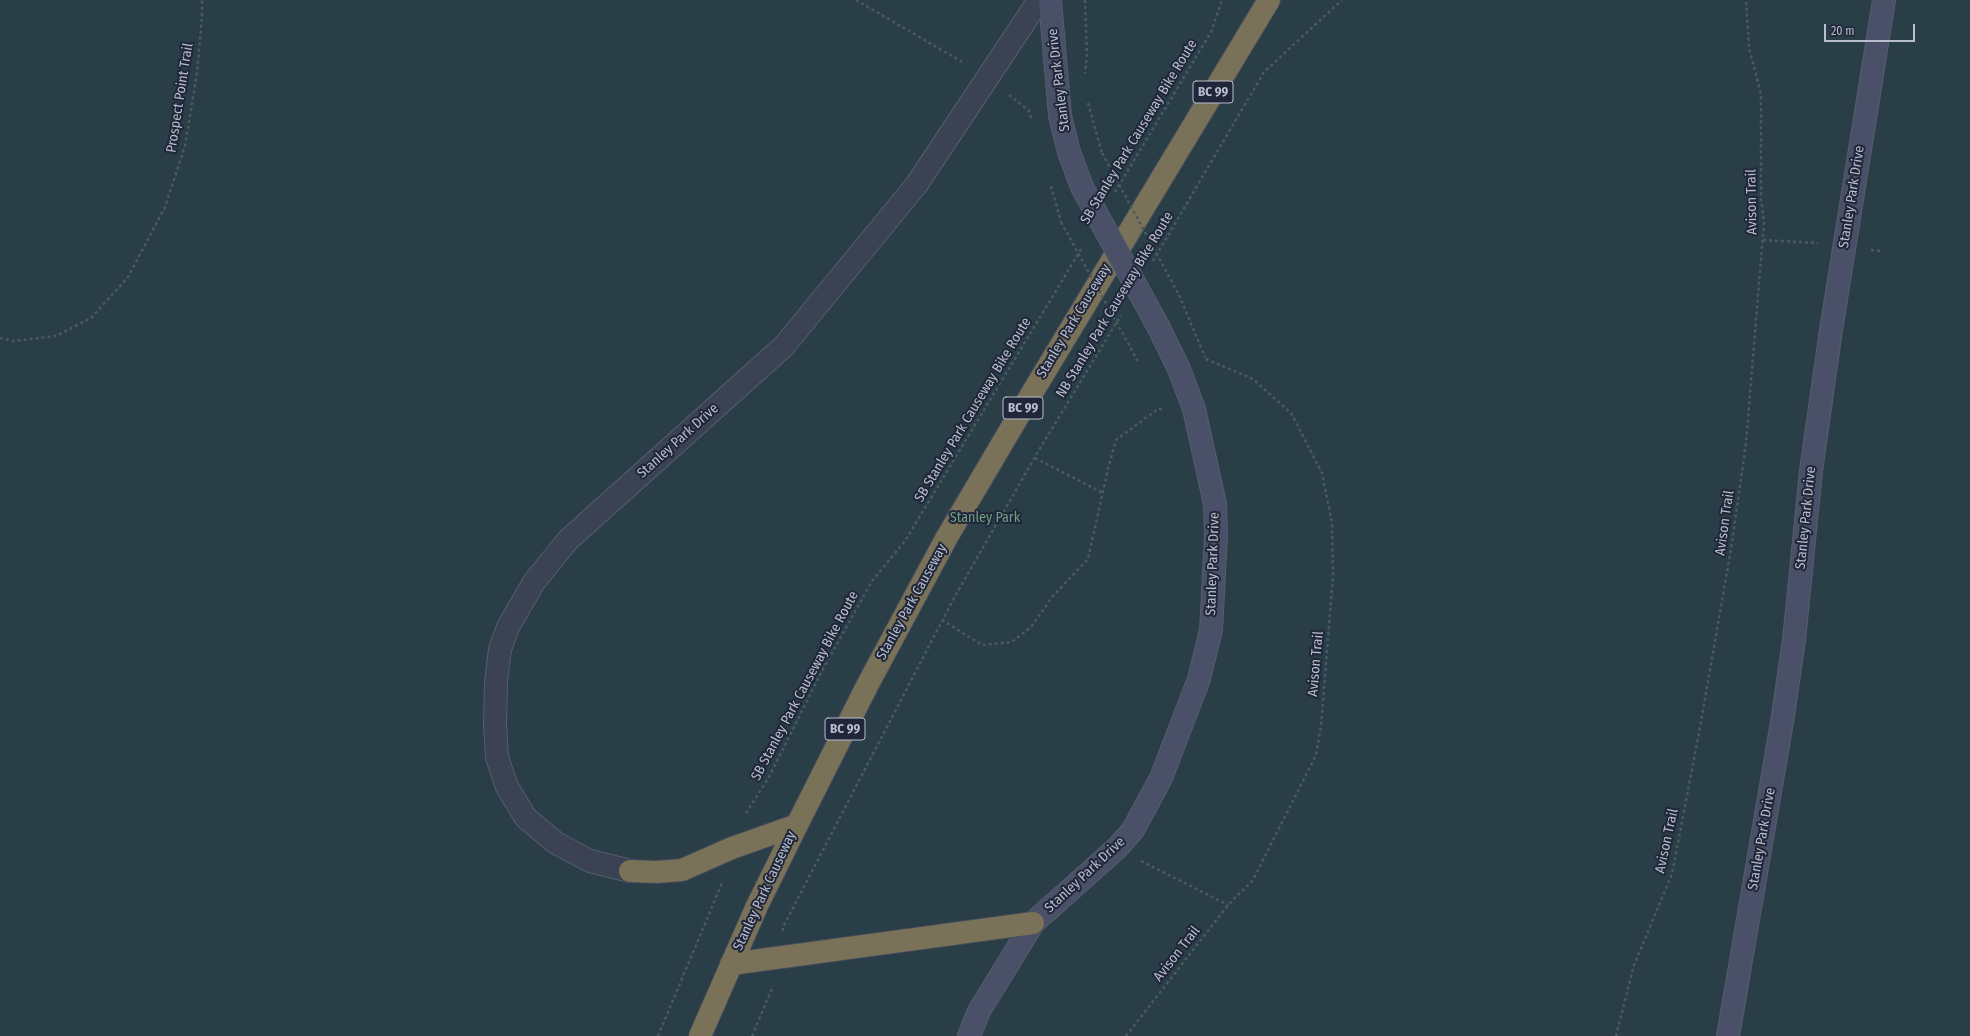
<!DOCTYPE html>
<style>
body{margin:0}
#map{position:relative;width:1970px;height:1036px;overflow:hidden;background:#272f45;font-family:"Fira Sans Condensed",sans-serif}
canvas{display:block}
.scale{position:absolute;left:1824px;top:24px;width:91px;height:18px;box-sizing:border-box;border:2px solid #b9becd;border-top:0;padding-left:5px;font-size:12px;line-height:14px;white-space:nowrap;color:#b9becd;-webkit-text-stroke:3px #20273a;paint-order:stroke}
</style>
<div id="map">
<canvas width="1970" height="1036"></canvas>
<div class="scale">20 m</div>
</div>
<script>
const context = document.querySelector('canvas').getContext('2d');
context.lineJoin = 'round';
function fill(path, color) { context.fillStyle = color; context.fill(path, 'evenodd'); }
const poly = rows => new Path2D(rows.map(r => 'M' + r).join(''));
function trace(path, color, width, dash) { context.strokeStyle = color; context.lineWidth = width; context.lineCap = dash ? 'butt' : 'round'; context.setLineDash(dash || []); context.stroke(path); }
function drawText(font, color, halo, rows, align = 'center') {
  context.font = font + ' "Fira Sans Condensed",sans-serif'; context.lineWidth = 4; context.setLineDash([]); context.textBaseline = 'middle'; context.strokeStyle = halo; context.fillStyle = color; for (const [text, x, y, turn = 0] of rows) {
    context.save(); context.translate(x, y); context.rotate((+turn || 0) * Math.PI / 180); context.textAlign = isNaN(turn) ? turn : align; if (halo) context.strokeText(text, 0, 0); context.fillText(text, 0, 0); context.restore();
  }
}
fill(poly([
 [0,0,1970,0,1970,1036,0,1036]
]), '#293e46');
const street = poly([
 [630,871,590,861,556,843,526,818,507,787,497,757,495,725,496,682,500,649,508,627,534,582,568,540,784,346,917,184,1039,0]
]);
const secondary = poly([
 [1050,0,1060,116,1069,152,1082,187],
 [969,1036,979,1011,1033,923,1117,848,1133,830,1161,778,1199,679,1211,630,1216,536,1215,504,1194,409,1179,369,1159,328],
 [1728,1036,1782,722,1794,640,1811,471,1831,330,1884,0]
]);
const highway = poly([
 [630,871,657,872,682,870,732,848,797,825],
 [731,964,1033,923],
 [700,1036,757,906,797,825,868,684,947,537,1029,398,1269,0]
]);
trace(street, '#575d6f', 24);
trace(secondary, '#575d6f', 24);
trace(highway, '#434a5c', 24);
trace(poly([
 [856,0,964,63],
 [1085,0,1087,54,1085,73],
 [1009,95,1029,111,1031,118],
 [1088,103,1102,153],
 [1051,186,1061,222],
 [1115,192,1211,32,1222,0],
 [1763,240,1818,243],
 [1871,250,1880,251],
 [1153,261,1264,72,1342,0],
 [1179,295,1205,357],
 [0,338,14,341,56,336,91,318,128,277,165,207,185,146,197,73,202,17,202,0],
 [1035,458,1103,493],
 [942,620,982,645,1012,642,1031,627,1052,597,1088,559,1108,469,1116,440,1158,409,1165,409],
 [746,813,768,779,822,671,872,581,905,541,1083,246],
 [1141,861,1228,905],
 [783,931,783,927,954,598,1039,450,1121,315],
 [658,1036,722,883],
 [752,1036,773,986],
 [1126,1036,1228,905,1253,880,1316,755,1321,726,1333,576,1332,523,1322,473,1291,413,1253,379,1206,359,1203,360],
 [1616,1036,1634,965,1672,874,1699,733,1732,543,1746,443,1764,222,1761,199,1761,94,1749,48,1746,0]
]), '#475b61', 2.5, [3, 3]);
trace(street, '#3b4254', 22);
trace(secondary, '#495067', 22);
trace(highway, '#7a7258', 22);
const secondaryBridge = poly([
 [1082,187,1159,328]
]);
trace(secondaryBridge, '#575d6f', 24, []);
trace(poly([
 [1102,153,1179,295],
 [1061,222,1139,363]
]), '#475b61', 2.5, [3, 3]);
trace(secondaryBridge, '#495067', 22);
for (const [x, y, w] of [
 [1213,92,40],
 [1023,408,40],
 [845,729,40]
]) { const box = new Path2D(); box.roundRect(x - w / 2, y - 11, w, 22, 3); context.fillStyle = '#20273a'; context.fill(box); trace(box, '#b9becd', 1); }
drawText('bold 13px', '#b9becd', null, [
 ["BC 99",1213,92],
 ["BC 99",1023,408],
 ["BC 99",845,729]
]);
drawText('14px', '#b9becd', '#20273a', [
 ["Stanley Park Drive",1059,80,-97],
 ["Prospect Point Trail",180,98,-81],
 ["SB Stanley Park Causeway Bike Route",1139,132,-59],
 ["Stanley Park Drive",1852,197,-81],
 ["Avison Trail",1752,202,-91],
 ["NB Stanley Park Causeway Bike Route",1115,305,-59],
 ["Stanley Park Causeway",1074,321,-59],
 ["SB Stanley Park Causeway Bike Route",973,410,-59],
 ["Stanley Park Drive",678,441,-42],
 ["Stanley Park Drive",1806,518,-84],
 ["Avison Trail",1725,523,-82],
 ["Stanley Park Drive",1213,564,-88],
 ["Stanley Park Causeway",912,602,-61],
 ["Avison Trail",1316,664,-85],
 ["SB Stanley Park Causeway Bike Route",805,686,-62],
 ["Stanley Park Drive",1762,839,-80],
 ["Avison Trail",1667,841,-78],
 ["Stanley Park Drive",1085,875,-43],
 ["Stanley Park Causeway",765,891,-65],
 ["Avison Trail",1177,954,-52]
]);
drawText('14px', '#709f81', '#20273a', [
 ["Stanley Park",985,518]
]);
</script>
